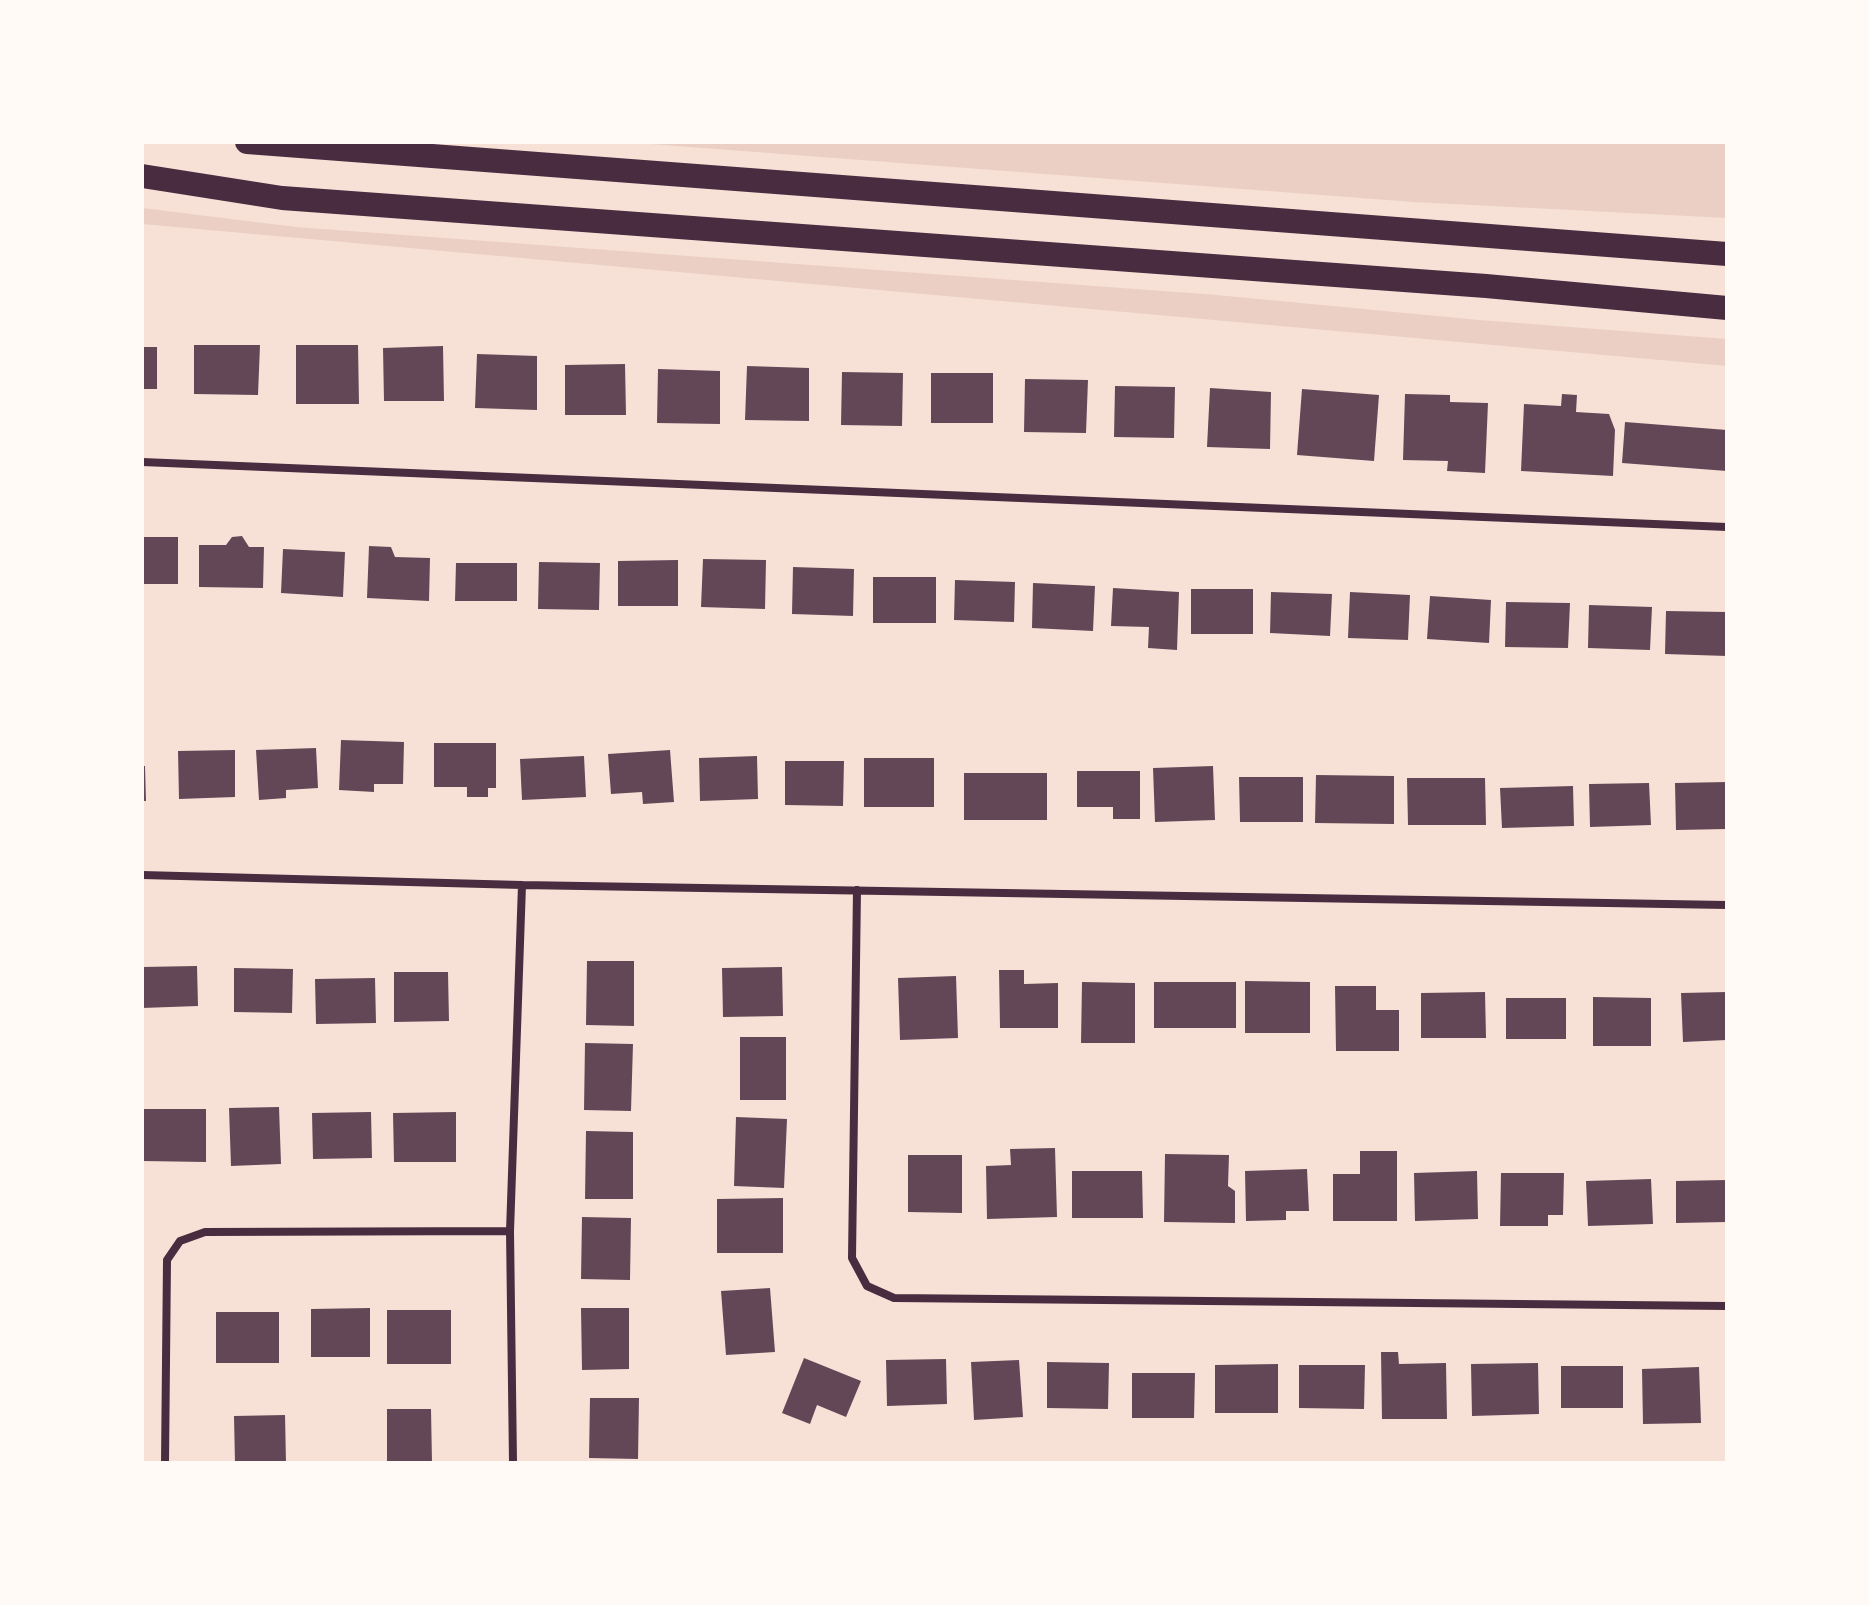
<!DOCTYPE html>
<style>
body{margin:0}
#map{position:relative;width:1869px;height:1605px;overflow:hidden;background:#f7e1d7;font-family:Montserrat,sans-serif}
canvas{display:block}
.frame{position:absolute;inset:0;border:144px solid #fffaf5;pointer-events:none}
</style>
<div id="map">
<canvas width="1869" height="1605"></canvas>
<div class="frame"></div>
</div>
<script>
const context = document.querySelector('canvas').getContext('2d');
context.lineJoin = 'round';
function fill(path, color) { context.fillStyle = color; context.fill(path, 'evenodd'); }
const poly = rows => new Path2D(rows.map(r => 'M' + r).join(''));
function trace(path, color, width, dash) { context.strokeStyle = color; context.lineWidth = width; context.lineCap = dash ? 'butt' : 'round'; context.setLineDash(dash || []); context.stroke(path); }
fill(poly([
 [624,142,1727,142,1727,218,1413,202],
 [142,208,296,227,1217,295,1479,320,1727,339,1727,366,142,224]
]), '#ebcfc5');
fill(poly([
 [194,345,260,345,258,395,194,394],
 [296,345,358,345,359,404,296,404],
 [443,346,444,401,384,401,383,348],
 [142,347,157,347,157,389,142,389],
 [477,354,537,356,537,410,475,408],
 [625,364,626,415,565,415,565,365],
 [747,366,809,368,809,421,745,420],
 [658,369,720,371,720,424,657,423],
 [842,372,903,373,902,426,841,425],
 [931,373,993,373,993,423,931,423],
 [1025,379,1088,380,1086,433,1024,432],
 [1115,386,1175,387,1174,438,1114,437],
 [1210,388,1271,392,1270,449,1207,447],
 [1302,389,1379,395,1374,461,1297,455],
 [1405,394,1450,395,1450,402,1488,403,1485,473,1447,471,1448,461,1403,460],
 [1562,394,1577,395,1576,412,1609,414,1615,430,1613,476,1521,471,1524,404,1561,406],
 [1625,422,1727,430,1727,471,1622,463],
 [242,536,249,547,264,547,263,588,199,587,199,545,226,545,232,537],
 [142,537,178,537,178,584,142,584],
 [369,546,391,547,395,557,430,558,429,601,367,598],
 [283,549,345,552,343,597,281,593],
 [703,559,766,560,765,609,701,607],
 [678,560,678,606,618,606,618,561],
 [539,562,600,563,599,610,538,609],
 [456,563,517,563,517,601,455,601],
 [793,567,854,569,853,616,792,614],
 [873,577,936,577,936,623,873,623],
 [955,580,1015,582,1014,622,954,620],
 [1033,583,1095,586,1093,631,1032,628],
 [1113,588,1179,592,1177,650,1148,648,1149,627,1111,626],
 [1191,589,1253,589,1253,634,1191,634],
 [1271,592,1332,594,1330,636,1270,633],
 [1350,592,1410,595,1408,640,1348,638],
 [1430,596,1491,600,1489,643,1427,639],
 [1506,602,1570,603,1568,648,1505,647],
 [1589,605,1652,607,1650,650,1588,648],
 [1666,611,1727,612,1727,656,1665,654],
 [341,740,404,742,403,784,374,784,374,792,339,790],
 [434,743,496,743,496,788,488,788,488,797,467,797,467,787,434,787],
 [316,748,318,788,286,790,286,798,259,800,256,750],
 [235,750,235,797,179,799,178,751],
 [670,750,674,802,643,804,642,792,611,794,608,754],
 [584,756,586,797,522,800,520,759],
 [757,756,758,799,700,801,699,758],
 [864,758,934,758,934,807,864,807],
 [785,761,844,761,843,806,785,805],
 [142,766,145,766,146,801,142,801],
 [1213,766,1215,820,1155,822,1153,768],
 [1077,771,1140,771,1140,819,1113,819,1113,807,1077,807],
 [964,773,1047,773,1047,820,964,820],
 [1316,775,1394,776,1394,824,1315,823],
 [1239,777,1303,777,1303,822,1240,822],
 [1407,778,1485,778,1486,825,1408,825],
 [1727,782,1727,829,1676,830,1675,783],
 [1649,783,1651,825,1590,827,1589,784],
 [1573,786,1574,826,1502,828,1500,788],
 [587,961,634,961,634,1026,586,1025],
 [197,966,198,1006,142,1008,142,967],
 [782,967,783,1016,723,1017,722,968],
 [234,968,293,969,292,1013,234,1012],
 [999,970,1024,970,1024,984,1058,983,1058,1028,1000,1028],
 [394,972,448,972,449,1021,394,1022],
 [956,976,958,1038,900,1040,898,978],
 [375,978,376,1023,316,1024,315,979],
 [1245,981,1310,982,1310,1033,1245,1033],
 [1082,982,1135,983,1135,1043,1081,1043],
 [1154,982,1236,982,1236,1028,1154,1028],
 [1335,986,1376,986,1376,1010,1399,1010,1399,1051,1336,1051],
 [1485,992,1486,1038,1421,1038,1421,993],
 [1727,992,1727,1040,1683,1042,1681,993],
 [1593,997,1651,998,1651,1046,1593,1046],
 [1506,998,1566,998,1566,1039,1506,1039],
 [740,1037,786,1037,786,1100,740,1100],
 [585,1043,633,1044,631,1111,584,1110],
 [279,1107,281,1164,231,1166,229,1108],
 [142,1109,206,1109,206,1162,142,1161],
 [371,1112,372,1158,313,1159,312,1113],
 [456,1112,456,1162,394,1162,393,1113],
 [736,1117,787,1119,784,1188,734,1186],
 [586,1131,633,1132,633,1199,585,1199],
 [1055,1148,1057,1217,987,1219,986,1166,1011,1165,1010,1149],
 [1360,1151,1397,1151,1397,1221,1333,1221,1333,1174,1360,1174],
 [1165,1154,1229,1155,1228,1186,1235,1191,1235,1223,1164,1222],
 [908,1155,962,1155,962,1213,908,1212],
 [1307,1169,1309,1211,1286,1211,1286,1220,1246,1221,1245,1171],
 [1072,1171,1142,1171,1143,1218,1072,1218],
 [1477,1171,1478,1219,1415,1221,1414,1173],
 [1501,1173,1564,1173,1563,1215,1548,1215,1548,1226,1500,1226],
 [1651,1179,1653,1224,1588,1226,1586,1181],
 [1727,1180,1727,1222,1676,1223,1676,1181],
 [783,1198,783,1253,717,1253,717,1199],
 [582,1217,631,1218,630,1280,581,1279],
 [770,1288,775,1352,726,1355,721,1291],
 [370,1308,370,1357,311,1357,311,1309],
 [581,1308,629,1308,629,1369,582,1370],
 [387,1310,451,1310,451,1364,387,1364],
 [216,1312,279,1312,279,1363,216,1363],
 [1381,1352,1398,1352,1399,1364,1446,1363,1447,1419,1382,1419],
 [804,1358,861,1381,846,1417,817,1405,810,1424,782,1413],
 [946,1359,947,1404,887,1406,886,1360],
 [1019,1360,1023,1417,974,1420,971,1362],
 [1047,1362,1109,1363,1108,1409,1047,1408],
 [1538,1363,1539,1414,1472,1416,1471,1364],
 [1278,1364,1278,1413,1215,1413,1215,1365],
 [1299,1365,1365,1365,1364,1409,1299,1408],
 [1561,1366,1623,1366,1623,1408,1561,1408],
 [1699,1367,1701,1423,1643,1424,1642,1369],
 [1132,1373,1195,1373,1194,1418,1132,1418],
 [590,1398,639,1398,638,1459,589,1458],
 [387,1409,431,1409,432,1463,387,1463],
 [285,1415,286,1463,235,1463,234,1416]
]), '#644757');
trace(poly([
 [142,462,1727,527],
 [142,875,522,885,1727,905],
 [857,890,852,1258,867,1286,894,1298,1727,1306],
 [165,1463,167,1260,180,1241,205,1232,510,1231],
 [513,1463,510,1231,522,885]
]), '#4a2c40', 8);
trace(poly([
 [247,142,1727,254],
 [142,176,282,198,1486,286,1727,308]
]), '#4a2c40', 24);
</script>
